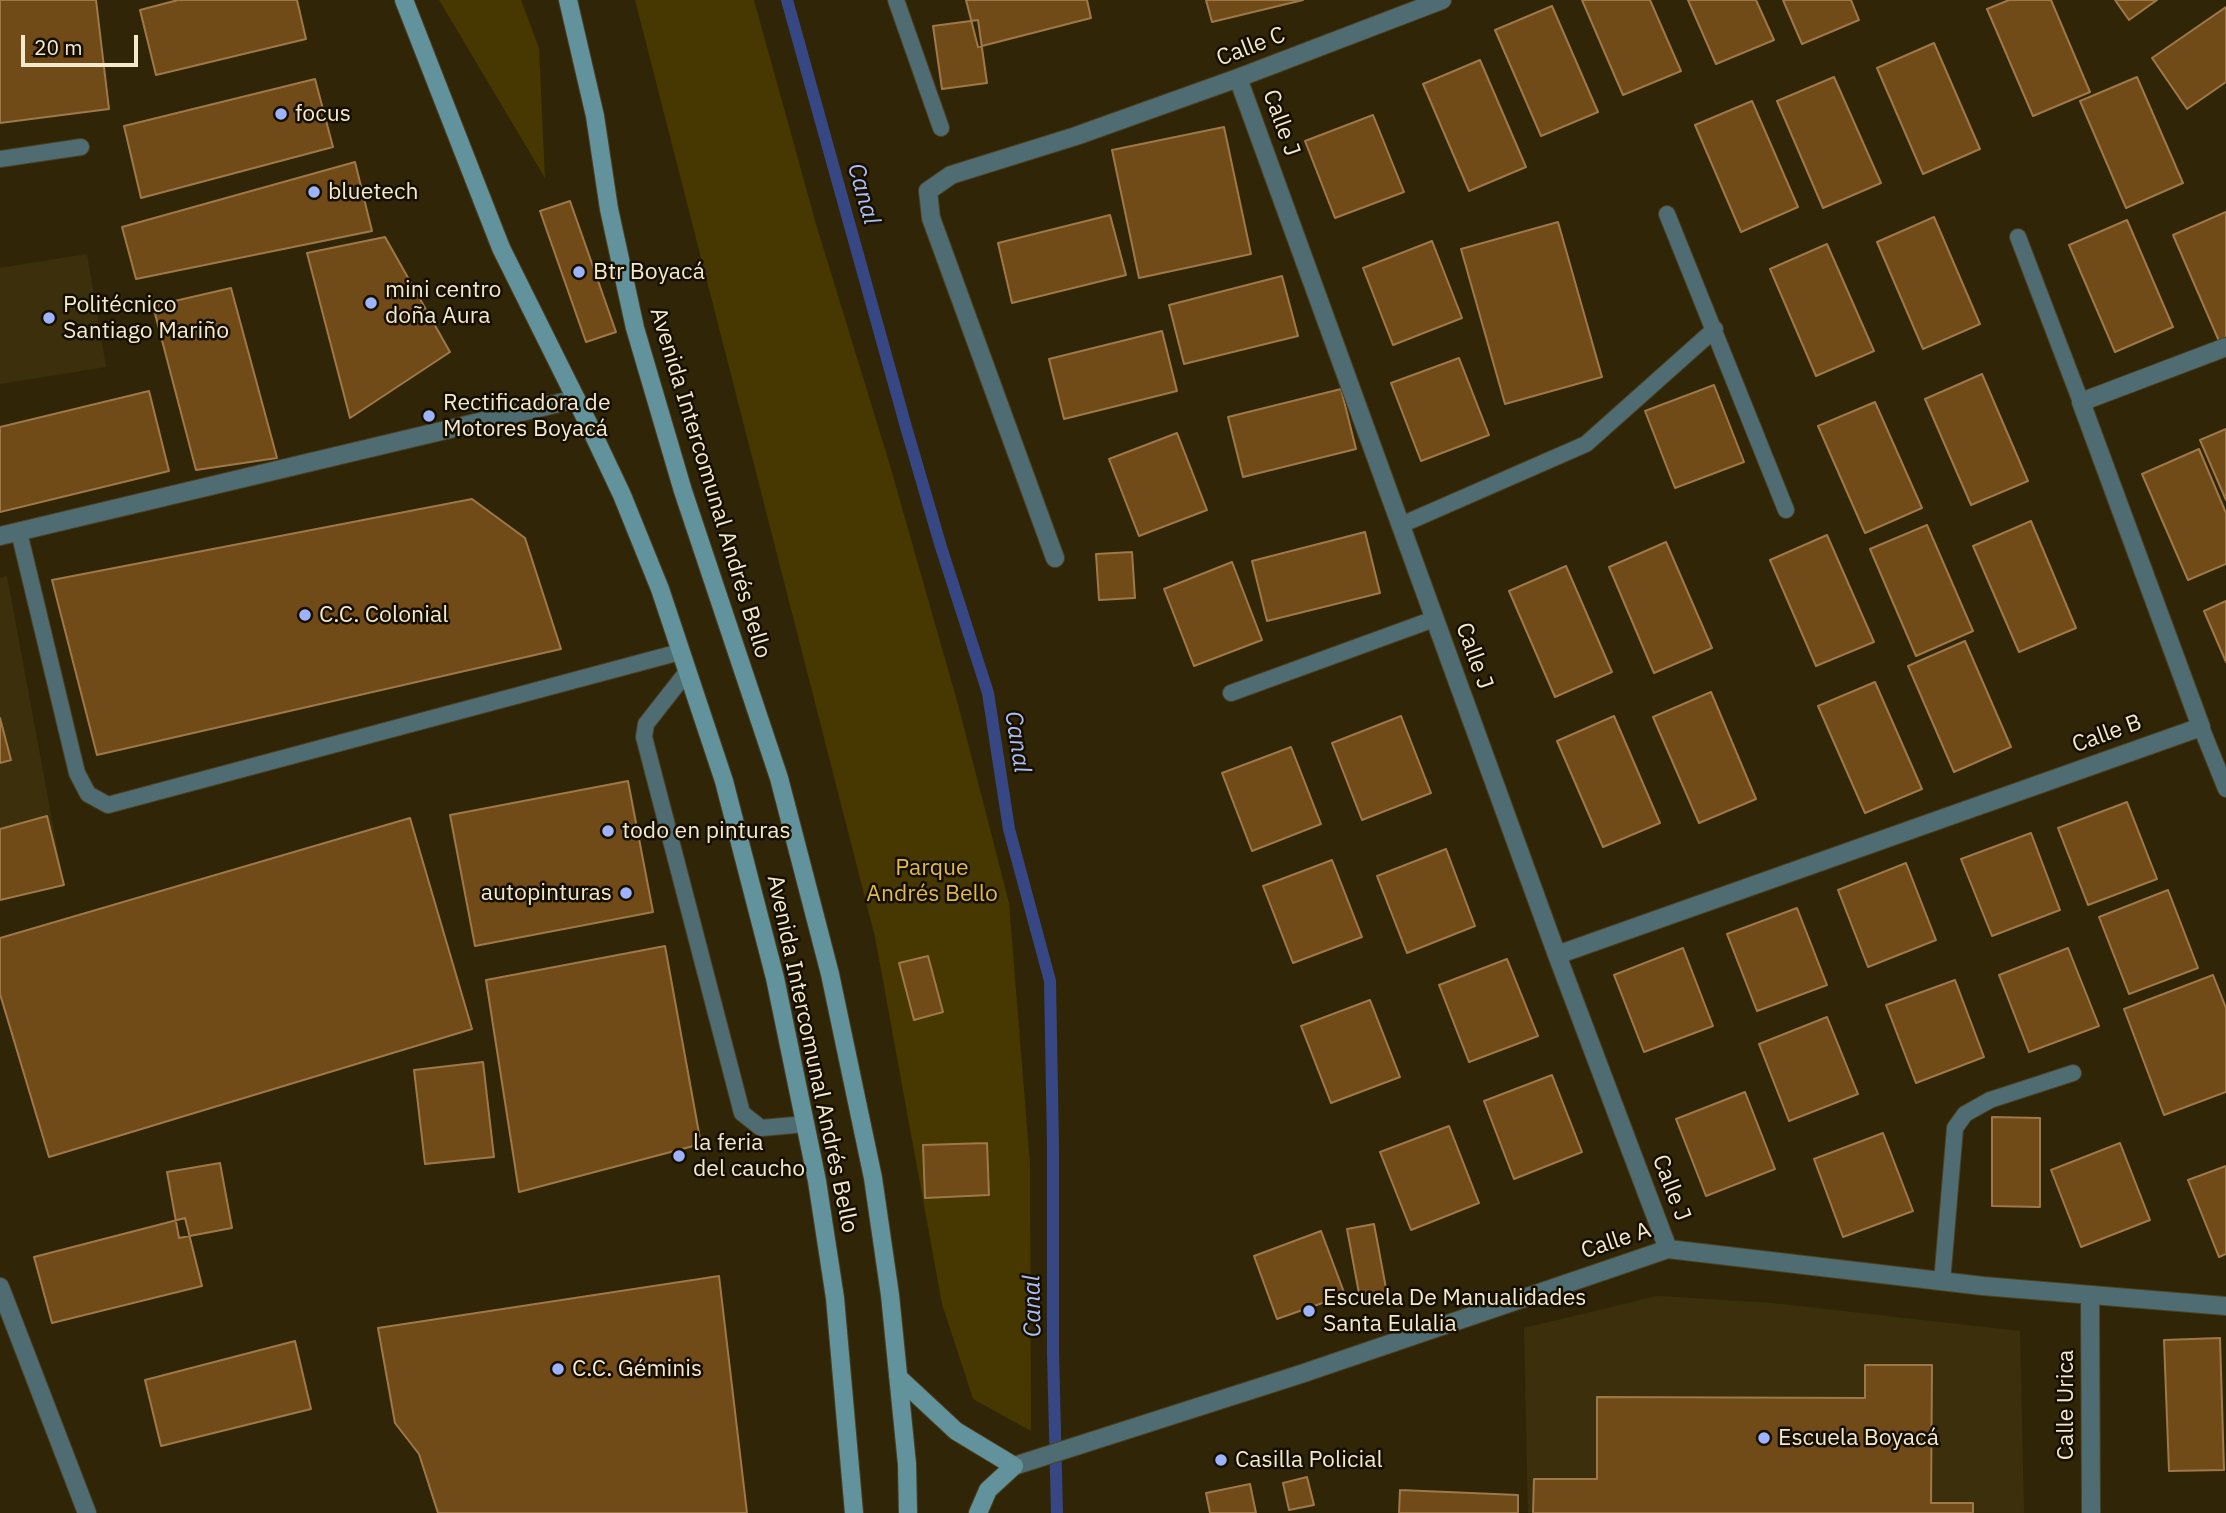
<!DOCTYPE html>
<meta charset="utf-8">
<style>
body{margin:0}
#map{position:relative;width:2226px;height:1513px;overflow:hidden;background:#302607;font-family:"IBM Plex Sans",sans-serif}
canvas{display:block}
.scale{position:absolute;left:21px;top:35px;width:117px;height:32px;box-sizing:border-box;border:4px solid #f3e9cc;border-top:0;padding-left:9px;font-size:21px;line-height:24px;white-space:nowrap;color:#f3e9cc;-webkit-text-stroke:5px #160f00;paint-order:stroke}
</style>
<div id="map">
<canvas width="2226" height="1513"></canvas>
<div class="scale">20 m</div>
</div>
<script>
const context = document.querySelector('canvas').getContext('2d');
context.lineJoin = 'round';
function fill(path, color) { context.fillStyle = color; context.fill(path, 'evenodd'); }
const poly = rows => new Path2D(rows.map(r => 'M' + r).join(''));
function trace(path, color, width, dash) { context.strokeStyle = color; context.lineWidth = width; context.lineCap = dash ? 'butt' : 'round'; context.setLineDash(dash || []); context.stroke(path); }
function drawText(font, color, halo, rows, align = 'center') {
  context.font = font + ' "IBM Plex Sans",sans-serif'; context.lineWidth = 5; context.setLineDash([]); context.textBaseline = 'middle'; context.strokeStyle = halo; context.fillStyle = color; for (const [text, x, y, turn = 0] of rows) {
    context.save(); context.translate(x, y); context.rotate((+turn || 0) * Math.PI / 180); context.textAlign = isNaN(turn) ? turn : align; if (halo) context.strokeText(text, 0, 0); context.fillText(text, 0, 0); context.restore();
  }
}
fill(poly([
 [87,254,106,367,0,384,0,268],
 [7,576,64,885,0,900,0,578],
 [1657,1296,1772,1303,2020,1331,2024,1513,1528,1513,1524,1328]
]), '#3c300c');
fill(poly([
 [439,0,521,0,539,48,545,178],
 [635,0,754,0,816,224,889,462,959,708,1009,903,1030,1164,1031,1431,973,1399,942,1304,875,937]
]), '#473700');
trace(poly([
 [787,0,906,427,941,547,988,693,1009,829,1050,981,1053,1146,1053,1352,1057,1513]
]), '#374784', 12);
const building = poly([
 [0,0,96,0,109,109,0,123,0,0],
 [178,0,297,0,306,39,156,75,140,10,178,0],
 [966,0,1087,0,1091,18,978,47,966,0],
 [1206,0,1303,0,1212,22,1206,0],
 [1582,0,1650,0,1681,71,1623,95,1582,0],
 [1688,0,1756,0,1774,40,1716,64,1688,0],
 [1783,0,1851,0,1859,20,1802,44,1783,0],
 [2009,0,2051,0,2090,92,2033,116,1987,9,2009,0],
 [2115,0,2157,0,2129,20,2115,0],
 [1552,6,1598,112,1541,136,1495,30,1552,6],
 [2226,7,2226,82,2187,109,2152,58,2226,7],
 [978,20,987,83,942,89,933,26,978,20],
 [1934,43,1980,149,1923,174,1877,68,1934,43],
 [1480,60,1526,167,1469,191,1423,84,1480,60],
 [1834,77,1881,183,1823,208,1777,101,1834,77],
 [2137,77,2183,183,2126,208,2080,101,2137,77],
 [315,79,333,147,141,198,124,126,315,79],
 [1752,101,1798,207,1741,232,1695,125,1752,101],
 [1373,115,1404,192,1335,218,1305,141,1373,115],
 [1224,127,1251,254,1139,278,1112,150,1224,127],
 [355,162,372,231,136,279,122,227,355,162],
 [570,201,616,332,586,342,540,211,570,201],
 [2226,212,2226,338,2219,341,2173,235,2226,212],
 [1110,215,1126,275,1012,303,998,243,1110,215],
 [1934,217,1980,324,1923,349,1877,242,1934,217],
 [2127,220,2173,327,2115,352,2069,245,2127,220],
 [1558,222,1602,377,1505,404,1461,249,1558,222],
 [385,237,450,352,350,418,307,253,385,237],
 [1432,241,1462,318,1393,345,1363,268,1432,241],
 [1827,244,1874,351,1816,376,1770,269,1827,244],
 [1282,276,1298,336,1184,364,1169,305,1282,276],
 [231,288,277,458,196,470,153,306,231,288],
 [1162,331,1177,391,1064,419,1049,359,1162,331],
 [1459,358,1489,435,1421,461,1391,383,1459,358],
 [1982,374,2028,481,1971,505,1925,399,1982,374],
 [1714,385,1744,462,1675,488,1645,411,1714,385],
 [1341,389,1356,449,1243,477,1228,417,1341,389],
 [149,391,169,471,0,512,0,427,149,391],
 [1875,402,1922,508,1865,533,1818,426,1875,402],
 [2226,429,2226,500,2200,440,2226,429],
 [1177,433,1207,510,1139,536,1109,459,1177,433],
 [2199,449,2226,513,2226,564,2188,580,2142,474,2199,449],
 [472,499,525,538,561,649,97,755,52,580,472,499],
 [2031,521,2076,628,2019,652,1973,546,2031,521],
 [1927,525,1973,631,1916,656,1870,549,1927,525],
 [1365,532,1380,593,1267,621,1252,561,1365,532],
 [1827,535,1874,642,1816,666,1770,560,1827,535],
 [1666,542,1712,648,1654,673,1609,567,1666,542],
 [1132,552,1135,598,1099,600,1096,554,1132,552],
 [1232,562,1262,640,1194,666,1164,589,1232,562],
 [1566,566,1612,672,1555,697,1509,591,1566,566],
 [2226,601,2226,662,2204,611,2226,601],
 [1965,641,2011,747,1954,772,1908,666,1965,641],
 [1875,682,1922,789,1865,813,1818,706,1875,682],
 [1711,692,1756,799,1699,823,1653,717,1711,692],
 [1401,716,1431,793,1362,820,1332,743,1401,716],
 [1614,716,1660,823,1603,847,1557,741,1614,716],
 [0,718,11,760,0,763,0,718],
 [1291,747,1321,824,1252,851,1222,773,1291,747],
 [628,781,653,912,475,946,450,815,628,781],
 [2127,802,2157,879,2088,905,2058,828,2127,802],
 [47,816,64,885,0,900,0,829,47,816],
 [410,818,472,1029,49,1157,0,994,0,938,410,818],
 [2031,833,2060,910,1992,936,1961,859,2031,833],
 [1446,849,1475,926,1407,953,1377,876,1446,849],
 [1332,860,1362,937,1293,963,1263,886,1332,860],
 [1906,863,1936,940,1868,967,1838,890,1906,863],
 [2168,890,2198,968,2129,994,2099,917,2168,890],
 [1797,908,1827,985,1757,1011,1727,934,1797,908],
 [665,946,701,1144,519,1192,486,980,665,946],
 [1683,948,1713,1026,1644,1052,1614,975,1683,948],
 [2068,948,2099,1026,2029,1052,1999,975,2068,948],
 [928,956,943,1012,914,1020,899,963,928,956],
 [1507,959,1538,1036,1469,1062,1439,985,1507,959],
 [2213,975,2226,1008,2226,1092,2164,1115,2124,1009,2213,975],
 [1955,980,1984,1057,1916,1083,1886,1005,1955,980],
 [1370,1000,1400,1077,1331,1103,1301,1026,1370,1000],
 [1827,1017,1858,1094,1789,1121,1759,1044,1827,1017],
 [483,1062,494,1157,425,1164,414,1070,483,1062],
 [1552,1075,1582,1152,1514,1179,1484,1101,1552,1075],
 [1745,1092,1775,1169,1706,1196,1676,1119,1745,1092],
 [1992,1117,2040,1118,2040,1207,1992,1206,1992,1117],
 [1449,1126,1479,1203,1411,1230,1380,1152,1449,1126],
 [1883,1133,1913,1211,1843,1237,1814,1159,1883,1133],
 [987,1143,989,1195,925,1198,923,1145,987,1143],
 [2120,1143,2150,1220,2081,1247,2051,1170,2120,1143],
 [220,1163,232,1228,179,1238,167,1172,220,1163],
 [2226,1166,2226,1254,2219,1257,2188,1180,2226,1166],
 [185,1218,202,1286,52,1323,34,1257,185,1218],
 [1374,1224,1388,1299,1361,1304,1347,1229,1374,1224],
 [1321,1231,1345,1295,1277,1319,1254,1256,1321,1231],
 [719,1276,747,1513,438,1513,419,1454,395,1423,378,1328,719,1276],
 [2220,1338,2224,1470,2169,1471,2164,1340,2220,1338],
 [295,1341,311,1409,161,1446,145,1380,295,1341],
 [1865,1365,1932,1365,1931,1503,1973,1503,1973,1513,1533,1513,1534,1479,1597,1479,1597,1397,1865,1398,1865,1365],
 [1307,1477,1314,1505,1289,1510,1283,1483,1307,1477],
 [1250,1484,1256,1513,1210,1513,1206,1493,1250,1484],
 [1400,1490,1518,1495,1518,1513,1399,1513,1400,1490]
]);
fill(building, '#714b17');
trace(building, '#9f7849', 2);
const service = poly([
 [896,0,941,128],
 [0,159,81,147],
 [1667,214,1786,510],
 [2018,237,2081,402],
 [1401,525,1586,444,1715,329],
 [19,532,77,773,88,794,108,805,680,652],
 [686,673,646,724,644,737,742,1113,761,1128,806,1124],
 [1231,693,1434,619],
 [2201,727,2226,789],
 [1942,1282,1955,1128,1965,1114,1990,1100,2073,1073]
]);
const minor = poly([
 [1238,78,1557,955,1668,1249],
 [0,536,576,399],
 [1055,558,931,218,928,191,951,175,1076,136,1238,78,1442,0],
 [1557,955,2201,727,2081,402,2226,347],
 [0,1287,87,1513],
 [2090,1297,2091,1513],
 [1014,1466,1301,1374,1668,1249,1983,1286,2226,1306]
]);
const secondary = poly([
 [404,0,501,248,588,423,622,495,660,589,724,781,775,978,817,1181,835,1298,854,1513],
 [568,0,595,116,609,209,635,328,683,491,779,778,830,974,873,1178,890,1295,907,1464,908,1513],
 [898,1377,956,1431,1014,1466,988,1490,978,1513]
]);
trace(service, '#4b4123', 18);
trace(minor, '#4b4123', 20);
trace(secondary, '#4b4123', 20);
trace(service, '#4e6c71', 16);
trace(minor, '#4e6c71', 18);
trace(secondary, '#62939c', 18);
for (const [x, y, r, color] of [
 [281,114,7,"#9db4fd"],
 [314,192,7,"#9db4fd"],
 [579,272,7,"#9db4fd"],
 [371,303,7,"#9db4fd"],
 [49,318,7,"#9db4fd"],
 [429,416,7,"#9db4fd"],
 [305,615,7,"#9db4fd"],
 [608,831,7,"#9db4fd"],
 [626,893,7,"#9db4fd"],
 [679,1156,7,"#9db4fd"],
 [1309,1311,7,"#9db4fd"],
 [558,1369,7,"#9db4fd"],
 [1764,1438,7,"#9db4fd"],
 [1221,1460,7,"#9db4fd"]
]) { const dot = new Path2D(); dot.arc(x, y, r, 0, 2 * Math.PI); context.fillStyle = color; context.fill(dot); trace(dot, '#160f00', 2.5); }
drawText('23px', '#f3e9cc', '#160f00', [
 ["Calle C",1251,47,-21],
 ["Calle J",1281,123,70],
 ["Avenida Intercomunal Andrés Bello",710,483,73],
 ["Calle J",1474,656,70],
 ["Calle B",2107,734,-20],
 ["Avenida Intercomunal Andrés Bello",812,1054,78],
 ["Calle J",1671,1188,69],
 ["Calle A",1616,1241,-18],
 ["Calle Urica",2066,1405,-90]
]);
drawText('23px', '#f3e9cc', '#160f00', [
 ["focus",295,114],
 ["bluetech",328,192],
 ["Btr Boyacá",593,272],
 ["mini centro",385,290],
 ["doña Aura",385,316],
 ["Politécnico",63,305],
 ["Santiago Mariño",63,331],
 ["Rectificadora de",443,403],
 ["Motores Boyacá",443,429],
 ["C.C. Colonial",319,615],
 ["todo en pinturas",622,831],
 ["autopinturas",612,893,"right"],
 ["la feria",693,1143],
 ["del caucho",693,1169],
 ["Escuela De Manualidades",1323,1298],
 ["Santa Eulalia",1323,1324],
 ["C.C. Géminis",572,1369],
 ["Escuela Boyacá",1778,1438],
 ["Casilla Policial",1235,1460]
], 'left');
drawText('23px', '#dfba4b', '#160f00', [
 ["Parque",932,868],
 ["Andrés Bello",932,894]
]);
drawText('italic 24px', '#abbdf4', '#160f00', [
 ["Canal",863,194,74],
 ["Canal",1017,742,81],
 ["Canal",1033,1306,-91]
]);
</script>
